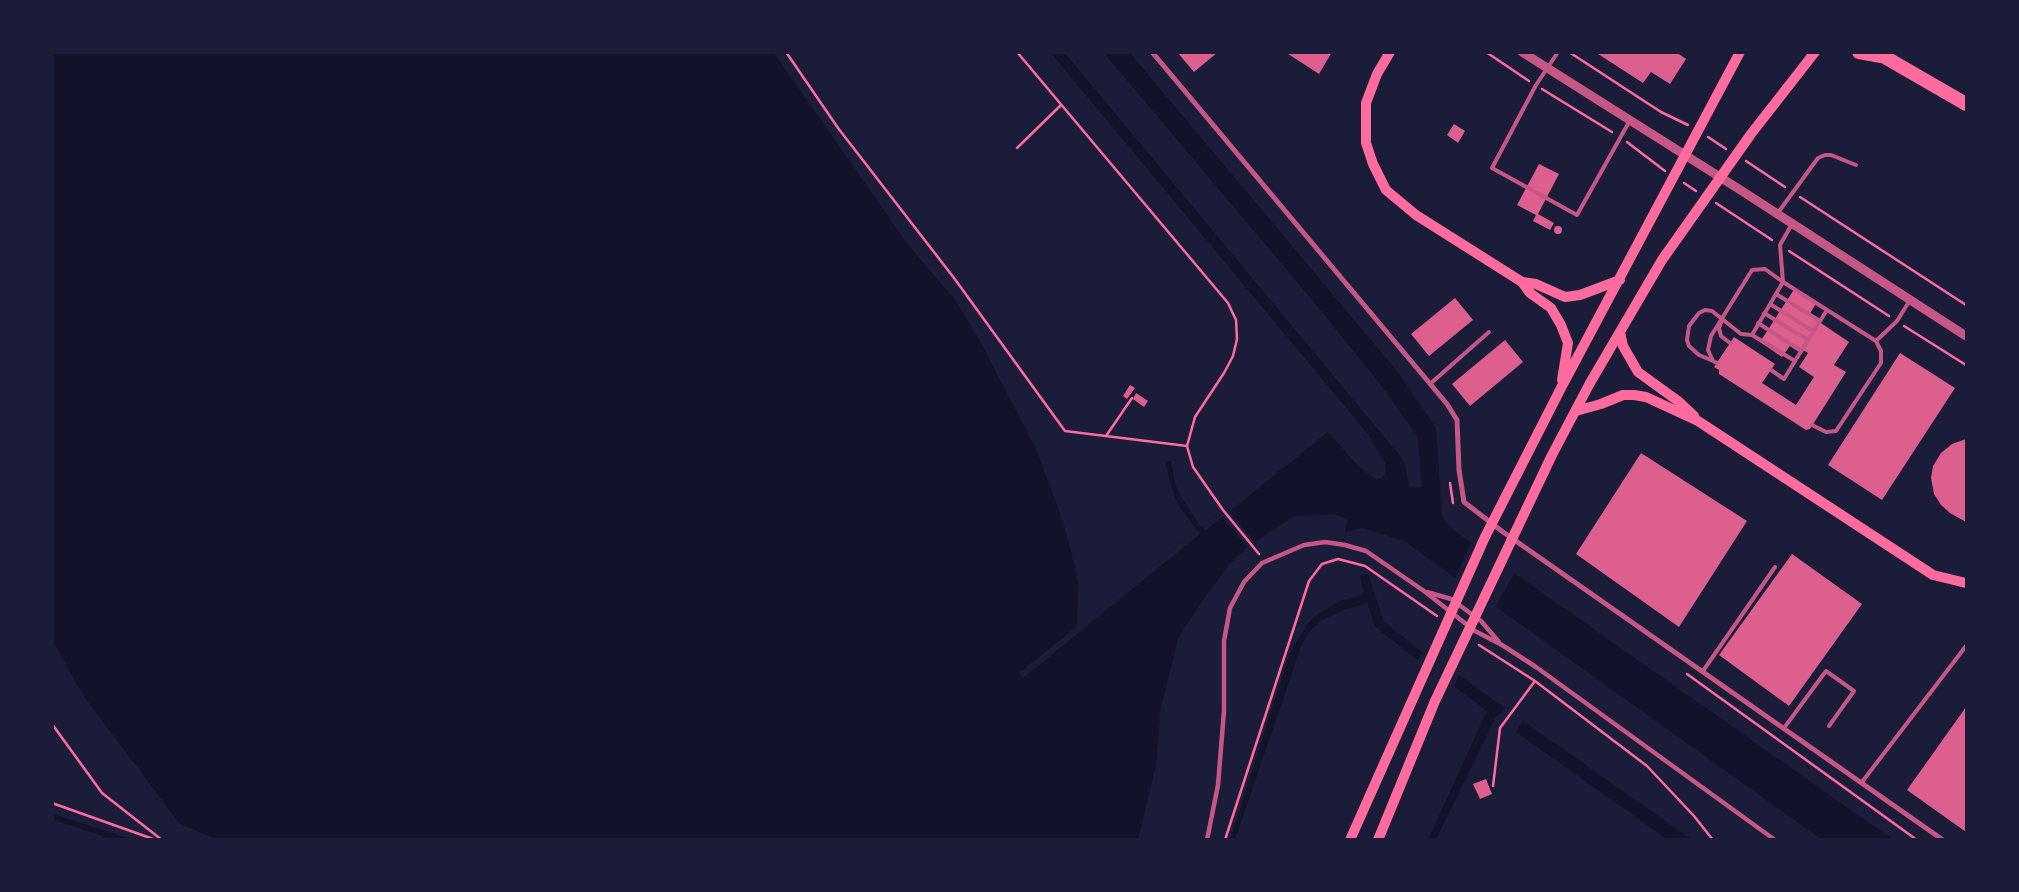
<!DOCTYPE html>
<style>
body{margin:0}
#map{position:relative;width:2019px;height:892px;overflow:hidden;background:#1b1b3a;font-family:"Fira Sans",sans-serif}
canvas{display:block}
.frame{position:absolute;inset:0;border:54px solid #1b1b3a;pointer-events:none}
</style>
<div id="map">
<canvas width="2019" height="892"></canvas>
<div class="frame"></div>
</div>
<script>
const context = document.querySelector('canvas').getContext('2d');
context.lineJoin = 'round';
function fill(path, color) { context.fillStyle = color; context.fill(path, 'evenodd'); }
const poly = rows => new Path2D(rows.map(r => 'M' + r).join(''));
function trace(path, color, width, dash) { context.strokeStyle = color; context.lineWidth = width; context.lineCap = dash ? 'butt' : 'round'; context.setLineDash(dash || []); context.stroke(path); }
fill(poly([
 [52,53,774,53,909,246,956,301,980,341,1037,451,1063,522,1075,566,1078,586,1077,627,1197,530,1183,512,1176,499,1171,485,1165,462,1171,461,1175,484,1181,497,1201,527,1226,507,1230,511,1328,432,1359,467,1374,478,1382,479,1386,471,1385,463,1368,434,1051,53,1065,53,1400,456,1405,465,1409,487,1419,488,1422,487,1418,438,1416,434,1377,380,1308,295,1104,53,1130,53,1397,371,1436,428,1442,513,1443,519,1453,530,1892,839,1821,839,1404,541,1363,528,1345,532,1347,520,1336,514,1295,516,1247,547,1229,565,1205,597,1178,638,1160,712,1156,765,1138,839,216,839,180,824,85,698,53,642],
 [1364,574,1368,574,1384,622,1422,652,1418,661,1375,626,1367,603,1344,610,1320,621,1307,634,1301,647,1235,839,1230,840,1290,653,1306,626,1315,616,1340,601,1364,594,1360,576],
 [1459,675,1505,708,1496,717,1436,839,1428,840,1487,711,1454,686],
 [1523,721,1691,839,1667,839,1516,732],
 [53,814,106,831,131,839,102,839,103,836,53,820]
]), '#12122b');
fill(poly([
 [1226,507,1257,545,1249,549,1222,517,1206,530,1202,526],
 [1197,530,1200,534,1023,678,1019,673],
 [1472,540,1516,570,1494,610,1454,580]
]), '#1b1b3a');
fill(poly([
 [1177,52,1218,52,1194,72],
 [1285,52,1332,52,1319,74],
 [1595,52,1676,52,1686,59,1670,84,1651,72,1643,83],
 [1454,124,1465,131,1458,143,1447,135],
 [1539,164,1559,174,1538,214,1554,223,1550,230,1533,221,1536,215,1517,205],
 '1554 230a4 4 0 1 1 8 0a4 4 0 1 1-8 0Z',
 [1795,288,1817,302,1809,315,1849,342,1834,365,1846,372,1810,429,1806,430,1719,374,1719,370,1714,367,1734,337,1775,364,1762,383,1796,405,1814,377,1799,367,1808,353,1792,343,1782,357,1760,342],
 [1455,298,1473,320,1429,356,1411,334],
 [1505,340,1523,362,1470,406,1452,384],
 [1900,353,1955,388,1882,500,1828,465],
 [1130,385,1135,388,1127,399,1123,396],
 [1136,393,1148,401,1144,407,1133,399],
 [1966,439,1966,522,1950,513,1941,505,1934,494,1931,478,1933,466,1941,453,1952,444],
 [1641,453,1747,521,1679,627,1576,554],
 [1792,554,1862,604,1789,706,1719,655],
 [1966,707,1966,832,1907,790],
 [1486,779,1492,794,1480,799,1473,784]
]), '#dd5f8e');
trace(poly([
 [786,52,838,128,954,278,1065,431,1187,446],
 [1017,52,1228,303,1236,320,1237,339,1233,356,1224,373,1195,417,1187,446,1193,467,1223,510,1259,554],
 [1486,52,1529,81],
 [1569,52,1661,112,1688,125],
 [1542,89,1612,132],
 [1708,137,1726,149],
 [1627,142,1665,171],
 [1017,148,1061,105],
 [1746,161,1785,187],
 [1684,183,1696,191],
 [1800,197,1966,305],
 [1716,203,1772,240],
 [1789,251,1889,316],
 [1904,326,1966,365],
 [1106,436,1132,398],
 [1450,483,1453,503],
 [1479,645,1535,681,1647,766,1694,816,1713,840],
 [1687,674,1917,840],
 [52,724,102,793,162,840],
 [1493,786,1500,728,1535,681],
 [52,803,156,840],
 [1225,840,1309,581,1322,564,1338,559,1365,566,1437,616]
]), '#ff6b9d', 2.5);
trace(poly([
 [1558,52,1536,85,1492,168,1577,215,1629,122],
 [1777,214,1818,158,1825,155,1831,155,1856,165],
 [1792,224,1780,245,1783,282,1876,341,1897,321,1910,300],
 [1776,294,1820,321],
 [1770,304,1813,331],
 [1764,313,1808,340],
 [1721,323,1719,328,1721,336,1730,343],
 [1758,323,1801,351],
 [1713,361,1699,355,1689,346,1687,340,1689,326,1699,313,1705,310,1712,311,1741,334,1752,335],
 [1717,363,1713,361,1708,350,1711,336,1752,270,1765,269,1783,282,1752,335,1795,361,1827,310],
 [1771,370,1784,379,1795,361],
 [1430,384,1489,332],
 [1812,425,1826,432,1836,431,1881,363,1881,351,1876,341],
 [1703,671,1775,567],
 [1784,728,1826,671,1854,691,1829,726],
 [1862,782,1966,646]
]), '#c65784', 4);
trace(poly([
 [1427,592,1451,599,1481,621,1499,642],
 [1207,840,1218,785,1224,711,1224,641,1230,608,1244,582,1262,563,1304,545,1325,542,1345,545,1366,551,1424,591,1475,631,1502,645,1536,667,1775,840]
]), '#c65784', 4.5);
trace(poly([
 [1152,52,1447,404,1457,420,1459,470,1464,502,1503,532,1943,840]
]), '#c65784', 5);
trace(poly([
 [1522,52,1742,191,1966,336]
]), '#c65784', 9);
trace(poly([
 [1390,52,1377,74,1366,103,1366,143,1373,164,1386,190,1416,215,1522,282,1536,284,1565,297,1580,295,1620,280],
 [1522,282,1530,293,1551,308,1561,325,1568,343,1562,380],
 [1620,332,1623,346,1638,372,1678,401,1694,416],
 [1576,411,1601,404,1623,395,1634,395,1646,397,1698,421,1933,575,1966,583],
 [1350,840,1485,537,1561,388,1740,52],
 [1378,840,1435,701,1552,455,1590,383,1662,260,1751,134,1815,52]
]), '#ff6b9d', 10);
trace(poly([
 [1859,52,1881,56],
 [1876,52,1966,104]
]), '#ff6b9d', 14);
</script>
